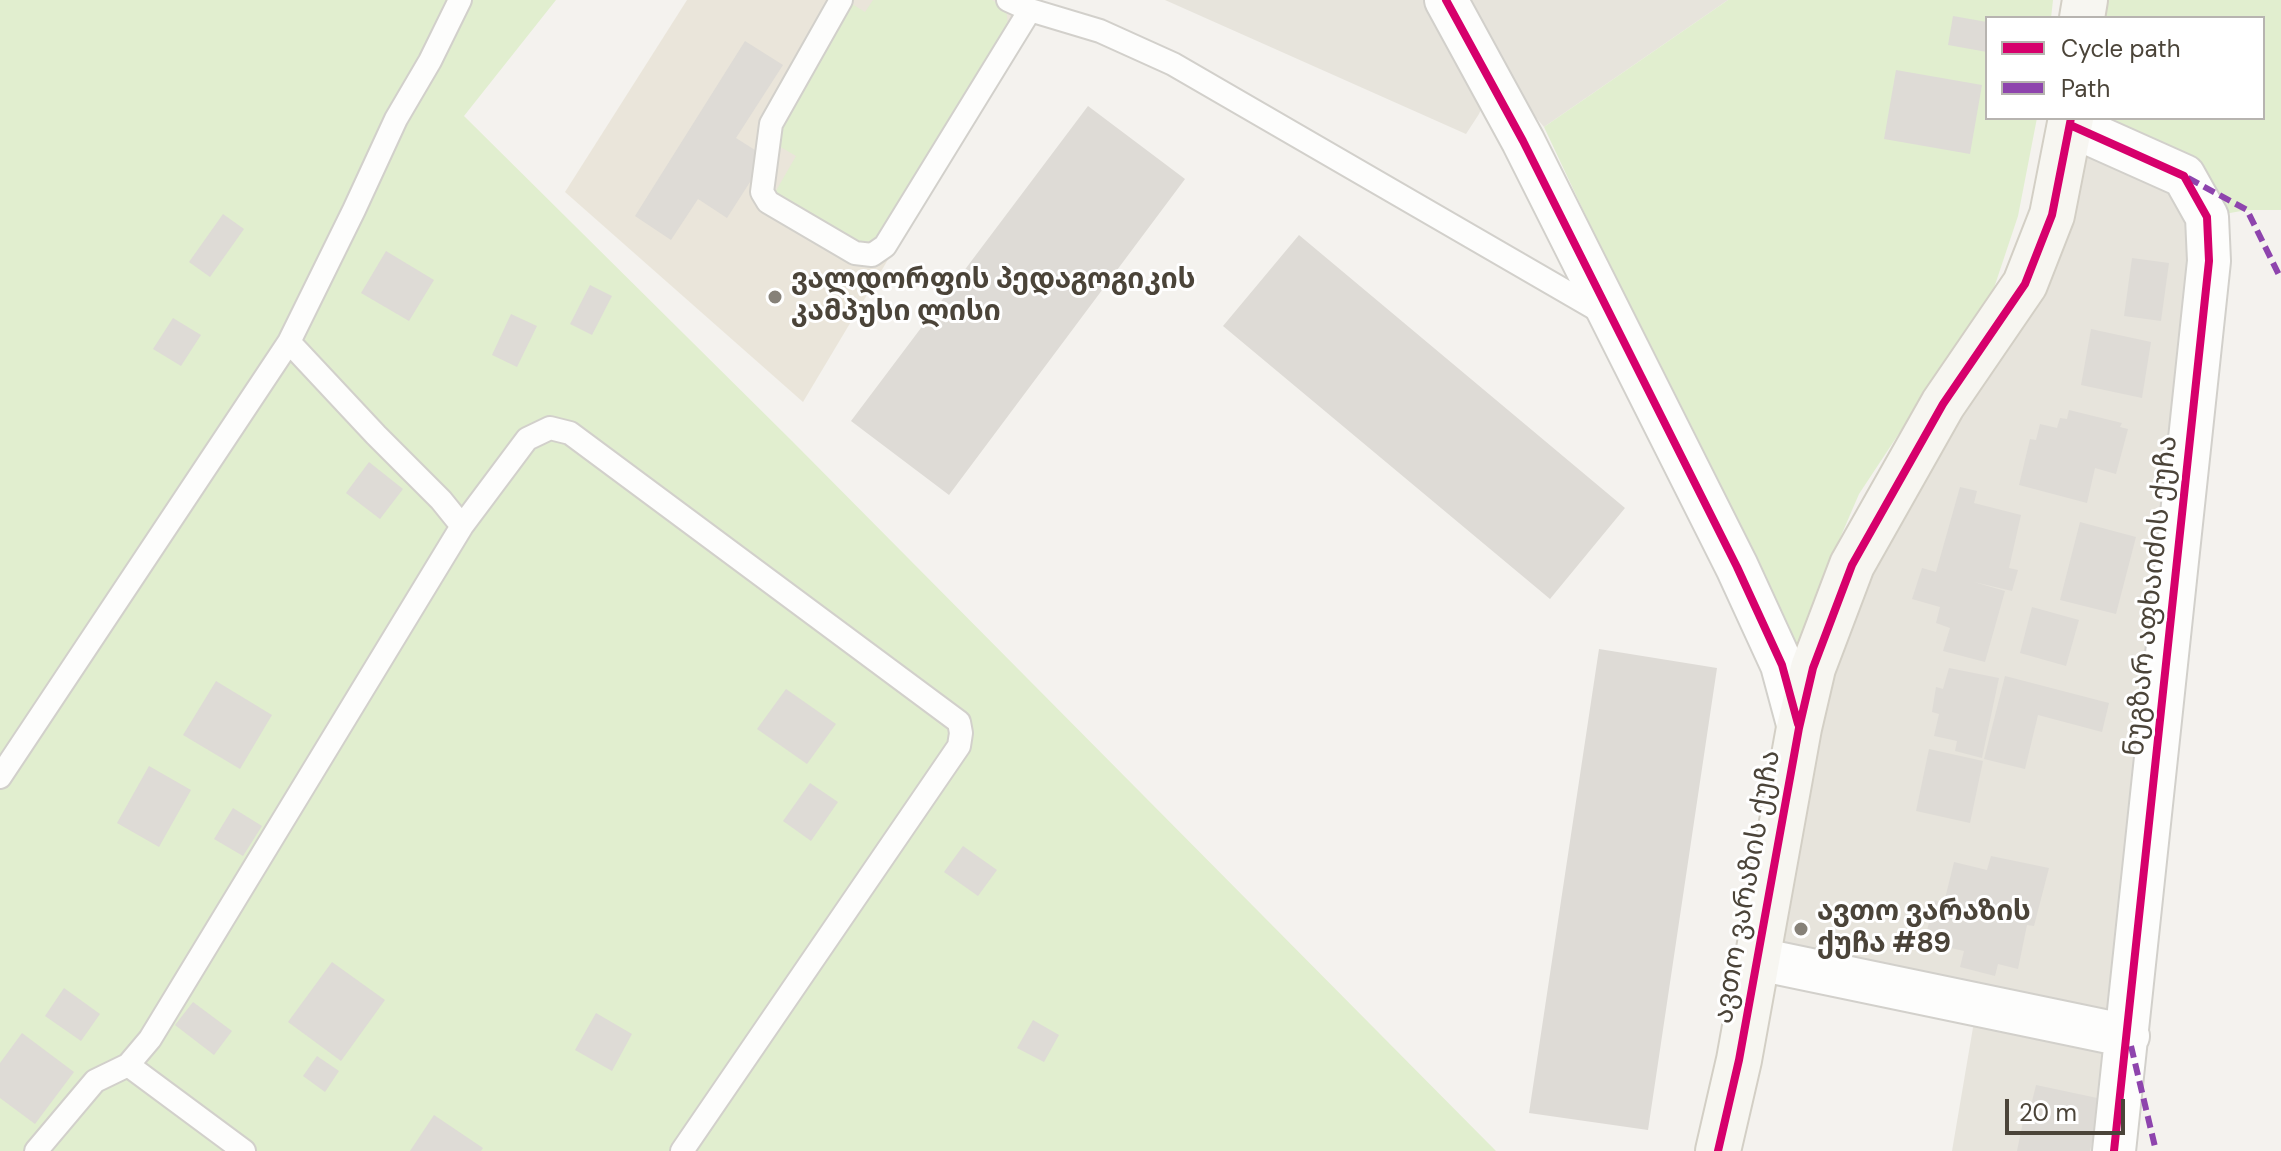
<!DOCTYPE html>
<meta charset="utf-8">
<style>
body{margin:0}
#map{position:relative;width:2281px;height:1151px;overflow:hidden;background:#f4f2ee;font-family:"DM Sans",sans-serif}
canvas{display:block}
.legend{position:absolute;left:1985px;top:16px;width:280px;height:104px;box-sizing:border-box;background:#fff;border:2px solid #b7b4b0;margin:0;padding:10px 14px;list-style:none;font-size:24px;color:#4b4439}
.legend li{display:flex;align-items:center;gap:16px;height:40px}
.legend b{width:40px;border:2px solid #b7b4b0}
.scale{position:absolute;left:2005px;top:1099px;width:120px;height:36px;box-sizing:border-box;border:4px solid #4b4439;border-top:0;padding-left:10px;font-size:24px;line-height:28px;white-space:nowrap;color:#4b4439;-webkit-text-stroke:6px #fff;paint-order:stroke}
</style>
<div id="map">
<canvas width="2281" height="1151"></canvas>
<ul class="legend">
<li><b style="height:10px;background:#d6006c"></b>Cycle path</li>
<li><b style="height:10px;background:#8e44ad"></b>Path</li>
</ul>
<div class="scale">20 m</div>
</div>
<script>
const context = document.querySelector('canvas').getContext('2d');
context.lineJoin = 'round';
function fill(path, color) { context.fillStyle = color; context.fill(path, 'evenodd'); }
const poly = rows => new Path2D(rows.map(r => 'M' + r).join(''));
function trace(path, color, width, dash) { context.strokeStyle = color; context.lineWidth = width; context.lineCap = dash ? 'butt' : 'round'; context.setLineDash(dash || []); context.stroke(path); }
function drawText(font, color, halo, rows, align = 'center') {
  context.font = font + ' "DM Sans","Noto Sans Georgian",sans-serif'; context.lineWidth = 6; context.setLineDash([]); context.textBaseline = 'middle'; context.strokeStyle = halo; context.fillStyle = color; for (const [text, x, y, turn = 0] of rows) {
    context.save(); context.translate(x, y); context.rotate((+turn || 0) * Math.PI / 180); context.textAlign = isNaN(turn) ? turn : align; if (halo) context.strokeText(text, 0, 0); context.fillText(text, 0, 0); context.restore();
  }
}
fill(poly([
 [1165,0,1728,0,1544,127,1497,71,1479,114,1466,134],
 [2070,125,2207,217,2114,1151,1952,1151,1977,1004,1758,959,1813,668,1988,337]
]), '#e7e4dc');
fill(poly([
 [687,0,1043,0,803,402,565,192]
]), '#eae5da');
fill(poly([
 [0,0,556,0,464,116,792,441,1496,1151,0,1151],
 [873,0,992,0,1006,8,1008,26,878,241,861,247,773,196,796,156,772,142,852,4,865,12],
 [1728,0,2053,0,2051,18,1987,18,1987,118,2037,118,2018,216,1993,291,1859,494,1822,580,1804,648,1788,646,1544,127],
 [2085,0,2281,0,2281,210,2247,210,2207,217,2071,118,2263,118,2263,18,2082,18]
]), '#e1eecf');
fill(poly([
 [1953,16,1987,22,1987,52,1948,45],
 [745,41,783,65,736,138,766,157,727,218,698,199,671,240,635,216],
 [1896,70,1982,85,1970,154,1884,139],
 [1088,106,1185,179,949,495,851,421],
 [223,214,244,229,210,277,189,262],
 [1299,235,1625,508,1550,599,1223,326],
 [386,251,434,280,409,321,361,293],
 [2132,258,2169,263,2161,321,2124,316],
 [590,285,612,296,592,335,570,324],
 [511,314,537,326,517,367,492,355],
 [173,318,201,335,181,366,153,349],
 [2091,329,2151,342,2142,398,2081,385],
 [2069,410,2122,423,2120,427,2128,429,2116,474,2095,468,2087,503,2019,485,2030,439,2036,440,2040,424,2057,428,2060,418,2067,419],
 [369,462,403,489,380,519,346,493],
 [1960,487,1977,491,1974,503,2021,515,2009,568,2018,570,2012,591,1974,582,2005,591,1985,662,1943,651,1950,628,1936,623,1940,607,1912,599,1922,568,1936,572],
 [2080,522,2136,537,2116,614,2060,600],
 [2032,607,2079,620,2066,666,2020,653],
 [1599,649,1717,668,1648,1130,1529,1113],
 [1949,668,1999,678,1982,758,1955,751,1957,741,1934,736,1939,714,1932,712,1936,687,1943,689],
 [2005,676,2109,703,2102,732,2038,715,2025,769,1984,759],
 [216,681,272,715,240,769,183,735],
 [786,689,836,724,807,764,757,729],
 [1929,749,1983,761,1970,823,1916,811],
 [149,766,191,790,159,847,117,823],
 [810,783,838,802,811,841,783,821],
 [233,808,262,826,243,856,214,839],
 [963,846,997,870,978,896,944,872],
 [1991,856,2049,868,2034,926,2027,925,2018,969,1998,964,1995,976,1960,967,1964,951,1924,942,1935,900,1944,903,1954,862,1987,870],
 [332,962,385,1000,341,1061,288,1022],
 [64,988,100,1014,81,1041,45,1016],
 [193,1002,232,1031,214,1055,175,1025],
 [596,1013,632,1034,612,1071,575,1050],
 [1033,1020,1059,1035,1044,1062,1017,1048],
 [22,1033,74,1072,35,1124,0,1098,0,1063],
 [317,1056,339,1071,325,1092,303,1076],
 [2036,1085,2102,1099,2090,1151,2017,1151,2024,1117,2028,1118],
 [434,1115,483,1148,481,1151,410,1151]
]), '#dedbd6');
const lane = poly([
 [841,0,771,124,762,192,768,202,855,253,872,255,885,246,1030,10],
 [1008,0,1030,10,1100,31,1173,64,1603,313],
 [289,342,376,435,441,500,462,526],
 [0,777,289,342,354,210,396,119,430,61,460,0],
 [128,1065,244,1151],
 [36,1151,95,1081,128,1065,150,1039,462,526,527,439,550,428,570,433,959,722,961,733,959,746,682,1151]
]);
const street = poly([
 [1446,0,1523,141,1737,567,1782,665,1799,728],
 [2070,125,2184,176,2207,217,2209,261,2114,1151],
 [1758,959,2128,1036]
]);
const secondary = poly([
 [2082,18,2085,0],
 [1718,1151,1739,1060,1799,728,1813,668,1852,565,1943,404,2025,284,2052,215,2071,118]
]);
trace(lane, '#d2d0cb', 26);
trace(street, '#d2d0cb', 46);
trace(secondary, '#d3cfc5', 48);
trace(lane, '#fdfdfc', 22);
trace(street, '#fdfdfc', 42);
trace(secondary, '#f7f6f1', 44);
trace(poly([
 [2188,178,2247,210,2281,279],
 [2131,1046,2156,1151]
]), '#8e44ad', 6, [12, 6]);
trace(poly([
 [1446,0,1523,141,1737,567,1782,665,1798,724],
 [2070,125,2184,176,2207,217,2209,261,2114,1151],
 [1718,1151,1739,1060,1799,728,1813,668,1852,565,1943,404,2025,284,2052,215,2071,118]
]), '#d6006c', 8);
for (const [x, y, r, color] of [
 [775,297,8,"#868178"],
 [1801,929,8,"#868178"]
]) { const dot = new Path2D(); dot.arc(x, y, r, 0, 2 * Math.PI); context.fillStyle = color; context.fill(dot); trace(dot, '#fff', 3); }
drawText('bold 28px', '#4b4439', '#fff', [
 ["ვალდორფის პედაგოგიკის",791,281],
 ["კამპუსი ლისი",791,313],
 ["ავთო ვარაზის",1817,913],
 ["ქუჩა #89",1817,945]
], 'left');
drawText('28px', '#4b4439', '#fff', [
 ["ნუგზარ აფხაიძის ქუჩა",2152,596,-84],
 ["ავთო ვარაზის ქუჩა",1748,887,-80]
]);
</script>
